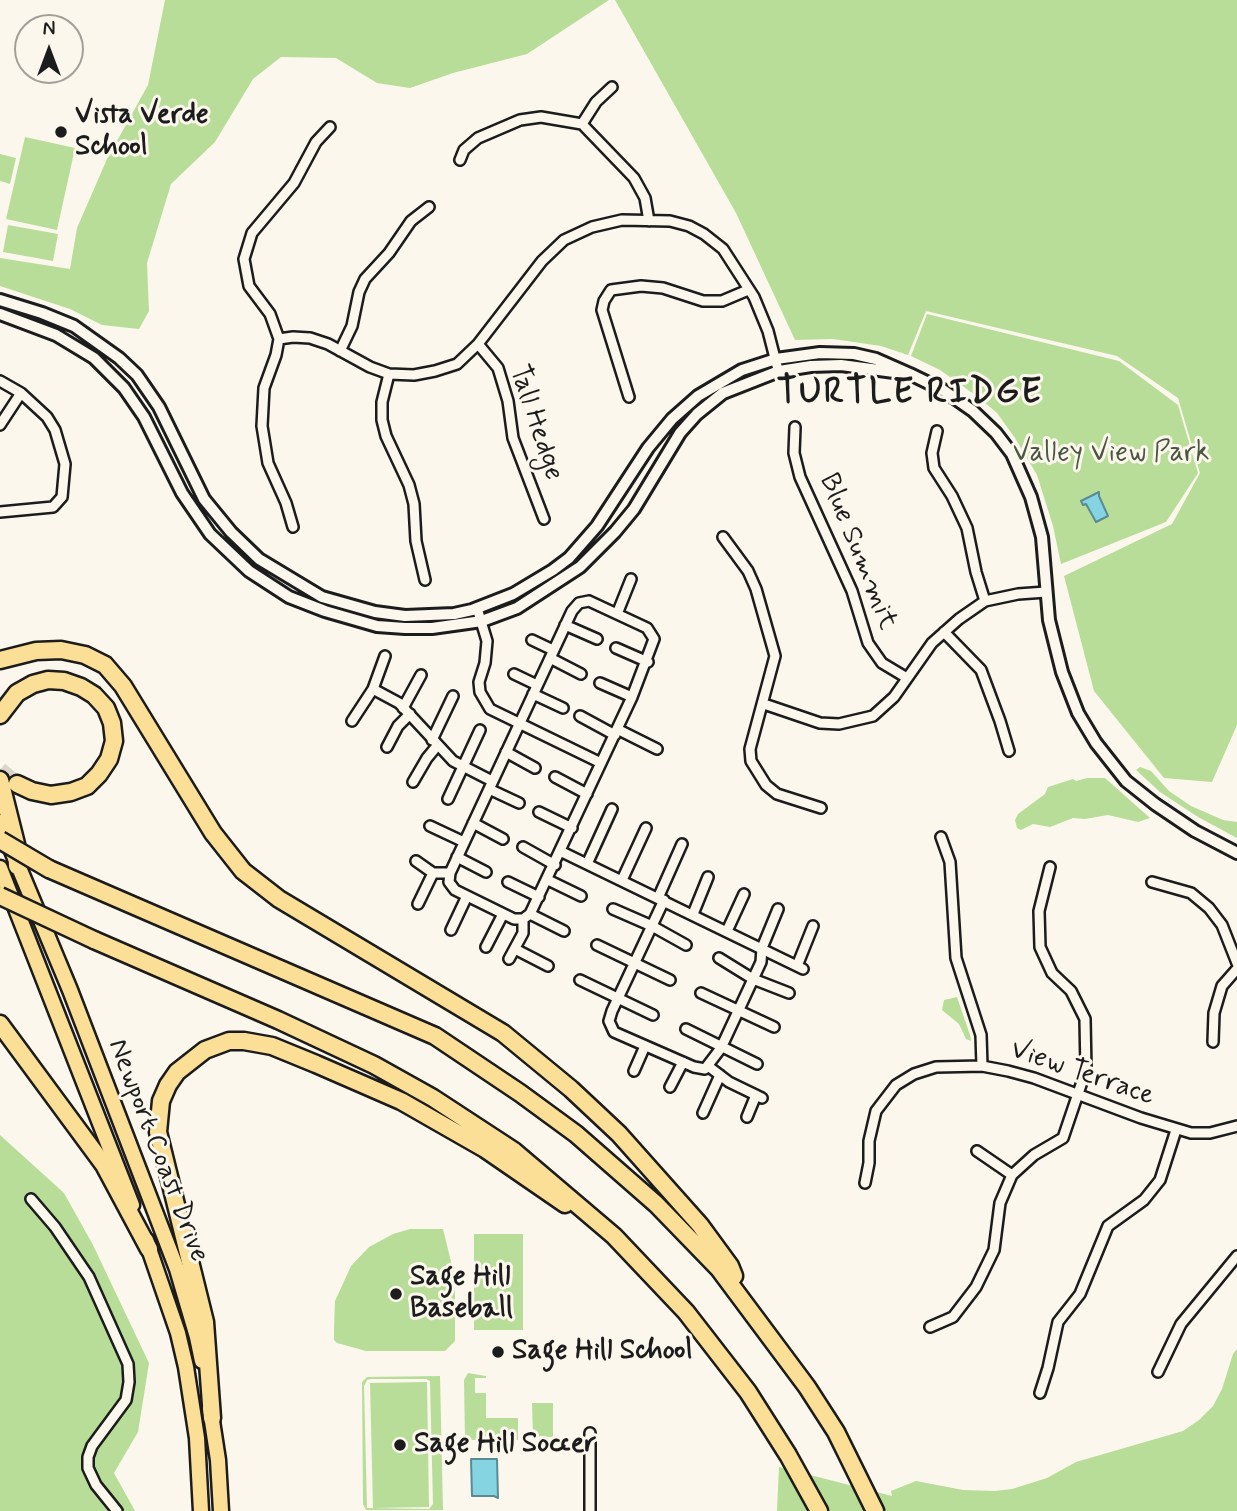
<!DOCTYPE html>
<style>
body{margin:0}
#map{position:relative;width:1237px;height:1511px;overflow:hidden;background:#fbf7ec;font-family:Mynerve,sans-serif}
canvas{display:block}
.north{position:absolute;left:14px;top:14px;width:70px;height:70px;box-sizing:border-box;background:#fbf7ec;border:2px solid #a29f99;border-radius:50%;rotate:0deg;font-size:19px;font-weight:700;line-height:28px;text-align:center;color:#1c1c1c}
.north::after{content:'';display:block;margin:auto;width:24px;height:32px;background:#1c1c1c;clip-path:polygon(50% 0,100% 100%,50% 72%,0 100%)}
</style>
<div id="map">
<canvas width="1237" height="1511"></canvas>
<div class="north">N</div>
</div>
<script>
const context = document.querySelector('canvas').getContext('2d');
context.lineJoin = 'round';
function fill(path, color) { context.fillStyle = color; context.fill(path, 'evenodd'); }
const poly = rows => new Path2D(rows.map(r => 'M' + r).join(''));
function trace(path, color, width, dash) { context.strokeStyle = color; context.lineWidth = width; context.lineCap = dash ? 'butt' : 'round'; context.setLineDash(dash || []); context.stroke(path); }
function drawText(font, color, halo, rows, align = 'center') {
  context.font = font + ' Mynerve,sans-serif'; context.lineWidth = 6; context.setLineDash([]); context.textBaseline = 'middle'; context.strokeStyle = halo; context.fillStyle = color; for (const [text, x, y, turn = 0] of rows) {
    context.save(); context.translate(x, y); context.rotate((+turn || 0) * Math.PI / 180); context.textAlign = isNaN(turn) ? turn : align; if (halo) context.strokeText(text, 0, 0); context.fillText(text, 0, 0); context.restore();
  }
}
fill(poly([
 [165,0,609,0,527,54,453,73,410,88,377,83,336,58,281,57,253,79,215,142,171,184,147,263,149,311,139,329,102,325,70,309,0,286,0,258,70,269,77,228,107,159,148,85],
 [615,0,1237,0,1237,725,1212,782,1164,778,1094,691,1064,576,1172,524,1200,473,1178,398,1117,356,926,311,908,355,881,346,833,339,795,340,736,213],
 [25,137,75,148,57,230,6,219],
 [0,154,16,158,10,184,0,181],
 [8,225,58,234,53,261,3,252],
 [927,314,1119,361,1178,405,1198,473,1166,522,1061,564,1053,526,1037,475,1015,438,997,413,978,397,940,370,911,356],
 [1140,767,1151,771,1169,791,1191,806,1223,820,1237,822,1237,838,1198,817,1160,792,1136,770],
 [1087,778,1105,778,1150,818,1138,822,1108,815,1085,819,1073,818,1050,827,1033,824,1021,830,1017,828,1015,820,1018,814,1045,794,1048,787,1073,779,1076,781],
 [957,997,970,1035,971,1041,966,1039,959,1024,942,1010,944,1000],
 [0,1135,64,1193,93,1245,149,1363,138,1432,114,1473,135,1511,0,1511],
 [410,1229,443,1229,455,1278,455,1341,445,1351,366,1351,337,1343,334,1340,334,1329,335,1301,351,1266,369,1247,393,1234],
 [474,1234,523,1234,523,1330,474,1330],
 [1237,1349,1237,1511,777,1511,779,1467,892,1496,891,1491,916,1481,963,1490,995,1491,1012,1489,1047,1478,1076,1462,1183,1431,1199,1420,1213,1406,1222,1389,1233,1354],
 [468,1373,486,1376,486,1378,475,1378,475,1393,486,1393,486,1418,518,1418,518,1440,465,1440,464,1380],
 [440,1376,443,1510,366,1510,363,1504,362,1382,367,1377],
 [371,1379,426,1379,430,1381,433,1504,429,1509,367,1508,364,1386,367,1380],
 [427,1382,429,1507,373,1508,370,1383],
 [532,1403,553,1403,553,1437,533,1436]
]), '#b7dd98');
const water = poly([
 [1099,492,1099,496,1108,516,1096,522,1086,504,1083,505,1081,501,1099,492],
 [471,1459,497,1459,498,1498,494,1496,472,1496,471,1459]
]);
fill(water, '#85d4e2');
trace(water, '#5b8a93', 2);
trace(poly([
 [0,770,17,784]
]), '#dad6cd', 16, [16, 8]);
const minor = poly([
 [582,124,596,102,612,87],
 [460,160,464,150,478,138,520,120,541,117,582,124,634,178,645,198,649,221],
 [279,339,293,337,310,338,328,344,370,367,389,374,414,375,435,371,457,364,478,344,542,261,564,240,592,227,622,220,670,221,689,226,704,234,723,249,754,297,768,331,777,366],
 [478,344,498,368,508,401,513,438,544,519],
 [340,351,352,326,359,292,365,279,389,253,411,221,429,207],
 [389,374,382,402,382,420,386,436,409,485,414,504,416,541,425,580],
 [0,381,21,393,47,417,55,430,65,464,62,497,53,507,0,512],
 [629,397,602,310,604,301,611,290,641,286,663,288,703,301,722,301,748,290],
 [0,425,21,393],
 [795,427,794,453,800,477,852,591,868,643,882,663,907,678],
 [937,431,932,453,934,468,952,496,967,528,976,572,985,601],
 [293,527,286,503,268,463,262,426,264,388,276,355,279,339,270,314,249,286,244,259,252,233,294,183,316,142,330,127],
 [723,537,748,571,756,589,775,656,750,749,751,761,766,785,777,794,821,808],
 [589,601,647,628,654,639,632,697,530,914,523,919,514,919,455,890,449,882,450,873,572,611,579,603,589,601],
 [477,608,487,641,485,663,479,682,480,692,490,709,601,763],
 [617,614,631,579],
 [565,625,597,639],
 [944,632,981,670,1000,721,1009,751],
 [532,640,553,650],
 [616,648,648,662],
 [550,658,581,674],
 [514,674,537,685],
 [600,683,632,697],
 [373,689,399,703,453,761,492,781],
 [533,694,563,708],
 [764,704,820,723,839,724,873,716,894,697,932,643,959,619,985,601,1018,594,1046,592],
 [403,708,421,675],
 [580,716,615,735],
 [352,721,373,689,385,656],
 [617,729,657,749],
 [432,740,453,696],
 [387,747,398,726,410,714],
 [506,752,535,768],
 [555,777,587,794],
 [413,782,427,758,437,746],
 [489,789,519,803],
 [448,799,480,730],
 [539,812,572,828],
 [473,823,503,839],
 [430,826,464,842],
 [941,837,950,862,956,958,981,1035,982,1066],
 [523,847,555,865],
 [562,852,803,969],
 [457,857,486,872],
 [416,861,433,873,450,873],
 [587,864,612,809],
 [548,880,581,896],
 [622,880,646,828],
 [508,882,539,897],
 [1152,882,1191,893,1209,908,1222,925,1237,963],
 [658,898,682,844],
 [664,900,612,1011,609,1021,614,1032,694,1067,705,1069,721,1048,761,962,762,948,778,909],
 [418,904,433,873],
 [613,909,652,926,686,945],
 [530,914,564,931],
 [693,914,708,877],
 [451,930,467,896],
 [727,931,744,894],
 [597,945,670,980],
 [486,947,503,914],
 [515,949,548,966],
 [719,958,753,979,789,993],
 [509,959,523,933,523,919],
 [797,966,813,926],
 [580,980,653,1015],
 [701,993,774,1027],
 [686,1029,757,1064],
 [1213,1042,1214,1013,1222,986,1237,969],
 [708,1066,729,1082,762,1098],
 [634,1071,645,1046],
 [670,1087,683,1062],
 [703,1113,720,1075],
 [747,1117,756,1095],
 [977,1151,1012,1175],
 [865,1183,869,1163,869,1141,876,1111,896,1085,914,1074,936,1067,982,1066,1008,1071,1034,1078,1141,1118,1191,1133,1210,1133,1237,1126],
 [31,1199,55,1227,89,1277,128,1364,129,1382,126,1400,92,1446,88,1457,88,1468,96,1485,117,1511],
 [930,1327,953,1317,976,1287,994,1250,1000,1203,1012,1175,1034,1155,1063,1138,1086,1070,1085,1019,1071,991,1052,973,1040,947,1039,911,1050,867],
 [1158,1372,1181,1324,1237,1256],
 [1040,1393,1048,1368,1058,1322,1080,1294,1108,1226,1144,1200,1160,1180,1176,1130],
 [590,1433,590,1511]
]);
const tertiary = poly([
 [0,300,42,313,74,326,119,358,137,375,159,407,204,499,231,532,259,559,322,597,375,612,405,616,454,614,472,610,513,594,553,570,569,558,597,526,648,448,672,419,698,396,742,370,776,359,820,353,854,354,876,359,910,374,943,390,973,411,996,433,1012,454,1031,497,1042,537,1049,620,1062,672,1078,713,1096,743,1126,781,1155,804,1195,831,1237,853],
 [0,314,56,335,94,358,124,388,144,417,182,493,210,534,249,571,289,597,325,611,377,626,405,628,432,628,482,621,517,608,580,567,615,532,634,509,680,433,697,414,723,393,779,371,811,366,841,365,894,372]
]);
const primary = poly([
 [0,822,70,990,177,1269,197,1337,202,1361],
 [0,868,132,1205],
 [146,1240,178,1333,186,1367,197,1438,201,1511],
 [210,1408,218,1460,221,1511]
]);
const motorway = poly([
 [0,660,36,651,61,650,85,655,105,665,123,686,213,833,243,871,279,899,503,1033,571,1089,619,1134,700,1225,730,1266,734,1276],
 [0,715,17,693,33,684,48,680,64,681,81,687,94,695,106,708,112,723,114,741,109,759,99,774,87,786,71,792,51,795,32,791,17,784],
 [0,780,16,844,17,866],
 [49,869,435,1036,520,1093,576,1134,656,1204,719,1269,807,1387,836,1432,875,1511],
 [94,940,278,1020,374,1065,433,1098,514,1151,614,1236,686,1312,748,1392,788,1455,819,1511],
 [0,1024,104,1165,149,1249],
 [212,1418,205,1322,158,1132,161,1101,168,1085,177,1072,205,1050,229,1041,244,1041,272,1046,316,1064,401,1101,485,1149,565,1204]
]);
trace(minor, '#1c1c1c', 14);
trace(tertiary, '#1c1c1c', 16);
trace(primary, '#1c1c1c', 19);
trace(motorway, '#1c1c1c', 21);
trace(minor, '#fbf7ec', 9);
trace(tertiary, '#fbf7ec', 10);
trace(primary, '#fbdf96', 14);
trace(motorway, '#fbdf96', 16);
const motorwayBridge = poly([
 [0,840,49,869],
 [0,896,94,940]
]);
trace(motorwayBridge, '#1c1c1c', 21, []);
trace(motorwayBridge, '#fbdf96', 16);
for (const [x, y, r, color] of [
 [61,132,7,"#1c1c1c"],
 [396,1294,7,"#1c1c1c"],
 [498,1352,7,"#1c1c1c"],
 [400,1445,7,"#1c1c1c"]
]) { const dot = new Path2D(); dot.arc(x, y, r, 0, 2 * Math.PI); context.fillStyle = color; context.fill(dot); trace(dot, '#fbf7ec', 2.5); }
drawText('bold 28px', '#1c1c1c', '#fbf7ec', [
 ["Vista Verde",75,116],
 ["School",75,148],
 ["Sage Hill",410,1278],
 ["Baseball",410,1310],
 ["Sage Hill School",512,1352],
 ["Sage Hill Soccer",414,1445]
], 'left');
drawText('28px', '#1c1c1c', '#fbf7ec', [
 ["Tall Hedge",535,423,72],
 ["Blue Summit",857,552,68],
 ["View Terrace",1082,1074,19],
 ["Newport Coast Drive",157,1151,69]
]);
drawText('28px', '#4a5641', '#fbf7ec', [
 ["Valley View Park",1111,454]
]);
context.letterSpacing = '2px';
drawText('bold 35px', '#1c1c1c', '#fbf7ec', [
 ["TURTLE RIDGE",910,395]
]);
context.letterSpacing = '0px';
</script>
